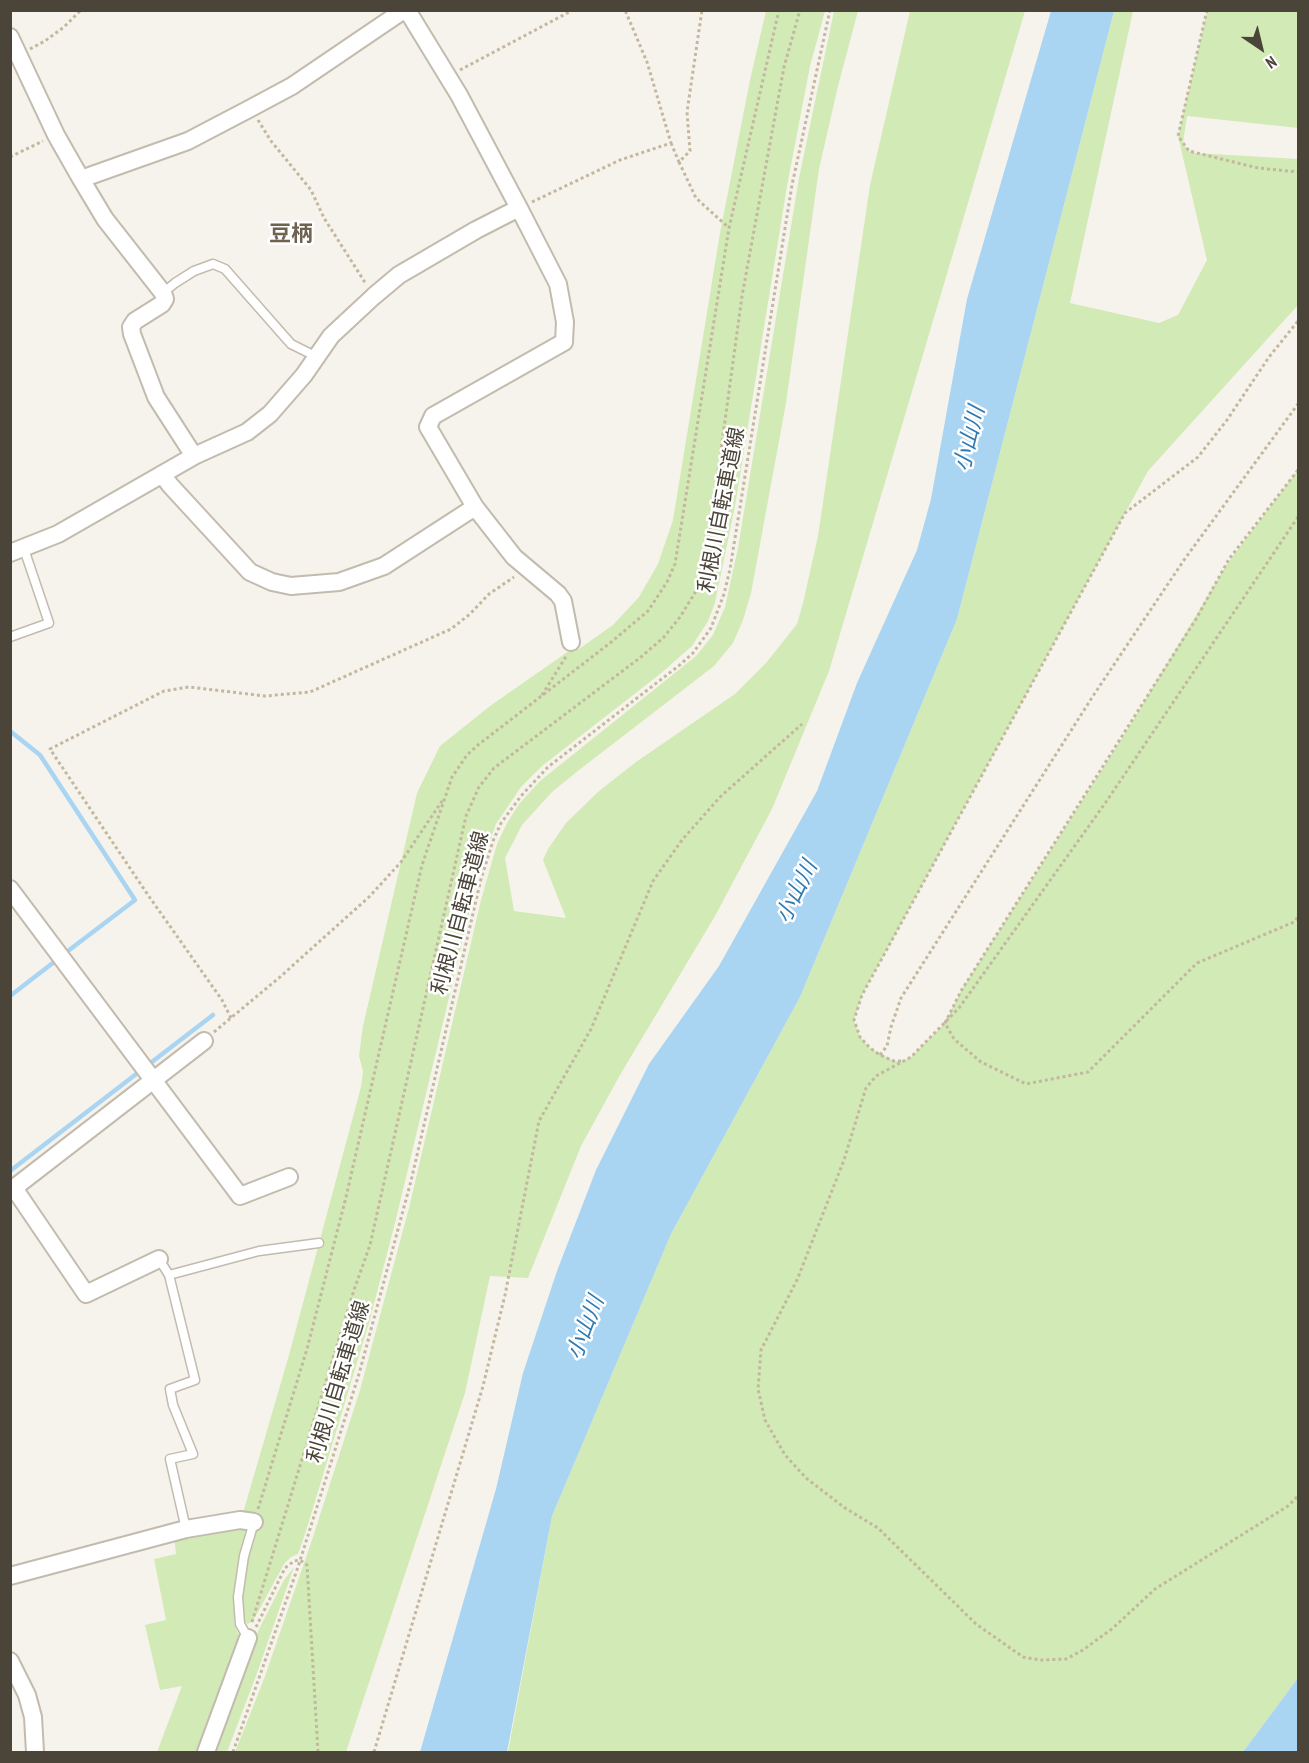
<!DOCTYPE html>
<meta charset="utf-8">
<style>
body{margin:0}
#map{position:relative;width:1309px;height:1763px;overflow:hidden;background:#f6f3ec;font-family:"PT Sans Narrow",sans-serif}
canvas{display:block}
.frame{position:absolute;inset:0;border:12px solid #4b4439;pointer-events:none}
.north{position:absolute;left:1231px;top:18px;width:60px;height:60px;-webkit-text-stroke:4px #fff;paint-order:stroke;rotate:145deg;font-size:16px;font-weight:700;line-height:24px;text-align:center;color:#4b4439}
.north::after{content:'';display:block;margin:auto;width:21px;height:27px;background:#4b4439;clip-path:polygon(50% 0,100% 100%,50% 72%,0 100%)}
</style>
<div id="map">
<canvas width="1309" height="1763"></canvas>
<div class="frame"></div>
<div class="north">N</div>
</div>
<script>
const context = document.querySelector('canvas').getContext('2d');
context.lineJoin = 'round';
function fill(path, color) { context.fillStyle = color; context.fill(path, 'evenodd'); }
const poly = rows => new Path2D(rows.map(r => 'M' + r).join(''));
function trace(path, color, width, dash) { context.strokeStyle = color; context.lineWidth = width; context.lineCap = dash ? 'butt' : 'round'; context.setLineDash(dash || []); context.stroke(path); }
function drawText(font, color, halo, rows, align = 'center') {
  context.font = font + ' "PT Sans Narrow","Noto Sans JP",sans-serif'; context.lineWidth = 5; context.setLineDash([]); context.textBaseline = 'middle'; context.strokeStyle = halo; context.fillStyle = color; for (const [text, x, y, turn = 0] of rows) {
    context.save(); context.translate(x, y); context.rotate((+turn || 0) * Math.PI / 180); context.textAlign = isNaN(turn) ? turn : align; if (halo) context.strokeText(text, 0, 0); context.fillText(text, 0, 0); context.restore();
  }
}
fill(poly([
 [766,11,825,11,810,66,787,186,735,506,715,603,708,621,692,646,660,674,542,766,521,787,496,824,480,868,396,1219,369,1323,306,1531,298,1554,291,1557,284,1564,258,1612,252,1622,247,1624,244,1620,242,1604,246,1566,260,1517,257,1512,243,1513,289,1355,361,1087,363,1071,359,1056,363,1026,417,793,440,746,490,706,566,653,572,649,579,649,613,625,639,597,658,564,673,520,720,233,750,80],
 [834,11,858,11,838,86,819,169,786,403,751,593,743,620,733,643,714,666,579,770,552,792,522,825,505,858,514,911,566,918,543,860,548,849,566,823,599,791,636,762,735,694,766,663,797,624,803,603,818,536,870,185,910,11,1025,11,829,671,772,809,715,916,620,1075,581,1146,528,1278,490,1276,465,1393,346,1752,235,1752,264,1679,313,1537,360,1390,409,1208,481,900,497,844,507,823,519,804,540,781,696,656,713,635,725,607,738,548,799,178],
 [1114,11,1133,11,1070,303,1159,323,1178,315,1207,260,1178,136,1207,11,1298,11,1298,128,1187,116,1183,143,1189,151,1195,153,1298,159,1298,305,1148,471,862,995,854,1020,860,1037,870,1048,894,1061,902,1061,911,1057,945,1023,961,991,1132,722,1227,564,1298,470,1298,1678,1243,1752,508,1752,552,1516,671,1234,800,997,957,619],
 [245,1527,247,1531,235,1579,234,1623,240,1639,202,1752,157,1752,182,1686,160,1690,145,1625,166,1620,154,1559,176,1554,174,1535],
 [294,1567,256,1676,227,1752,211,1752,252,1643,284,1580]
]), '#d2eab5');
fill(poly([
 [1051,11,1114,11,957,619,800,997,671,1234,552,1516,507,1752,420,1752,496,1489,523,1373,557,1271,596,1170,649,1064,719,966,817,791,857,683,917,550,931,499,967,299],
 [1298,1678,1298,1752,1243,1752]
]), '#a9d4f2');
trace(poly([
 [10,731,40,755,135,900,64,954],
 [10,996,58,959],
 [10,1171,213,1015]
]), '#a9d4f2', 4.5);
const service = poly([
 [163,293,175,283,194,271,213,264,225,269,291,344,317,357],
 [10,637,49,623,24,549],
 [159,1259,169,1275,195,1380,170,1389,173,1405,193,1454,170,1459,186,1529],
 [169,1275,259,1251,319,1243],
 [248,1638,240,1624,238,1597,244,1556,254,1522]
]);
const minor = poly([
 [407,10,459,95,519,208,558,284,565,322,564,342,433,416,428,427,475,507,514,557,558,594,563,601,571,642],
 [10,37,56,135,81,179,105,219,163,293,165,299,162,304,135,321,131,327,132,334,156,397,194,456],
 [81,179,188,141,251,108,292,86,404,10],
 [162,474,170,485,250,572,272,582,291,586,339,582,384,566,475,507],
 [10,553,58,534,194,456,247,432,270,414,304,375,331,336,374,296,399,275,476,230,519,208],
 [10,889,240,1196,289,1177],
 [14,1188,86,1294,159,1259],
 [10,1191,204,1041],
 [10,1576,186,1529,240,1520,254,1522],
 [10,1661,27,1695,33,1717,35,1752],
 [206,1752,248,1638]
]);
trace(service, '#c2bbae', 11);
trace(minor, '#c2bbae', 20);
trace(poly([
 [1207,10,1178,136,1189,151,1258,168,1298,172],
 [30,49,45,41,64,27,81,10],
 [460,70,573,10],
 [258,120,271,141,311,190,324,218,366,284],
 [671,143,679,162,690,151,687,112,702,10],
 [10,157,43,141],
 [679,162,696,198,729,228],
 [532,202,620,160,671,143,647,62,625,10],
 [1298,470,1229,559,1196,619,961,991,945,1023,954,1039,981,1062,1026,1084,1088,1072,1197,963,1294,922,1298,917],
 [1298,517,1106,802,959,1008,911,1057,876,1076,866,1088,844,1160,797,1280,761,1350,758,1389,765,1420,785,1455,806,1478,845,1508,878,1528,976,1624,1023,1657,1041,1660,1066,1659,1083,1650,1113,1628,1155,1589,1288,1506,1298,1496],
 [542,695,567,655],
 [231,1018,222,1000,148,895,50,749,164,691,189,687,265,696,310,692,451,629,470,614,489,594,514,577],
 [214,1032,280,977,370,896,401,862,442,801],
 [880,1055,887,1046,891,1027,901,998,1093,696,1184,560,1298,404],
 [901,1061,894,1061,880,1055,870,1048,860,1037,854,1020,862,995,1125,513,1198,457,1227,420,1269,357,1298,321],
 [258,1509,307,1349,346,1197,422,865,452,777,467,755,478,745,610,643,648,611,667,582,675,564,729,228,779,10],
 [252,1622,354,1290,370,1245,466,816,479,787,494,768,641,657,664,637,680,617,696,591,705,567,742,296,784,67,800,10],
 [256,1627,285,1568,294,1561,300,1560,307,1565,318,1752],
 [233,1752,298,1567,359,1374,411,1181,481,879,493,841,501,823,521,796,548,767,681,664,693,653,711,628,724,594,730,569,792,185,830,10],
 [374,1752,483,1386,505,1295,539,1121,591,1029,653,881,682,840,720,797,802,724]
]), '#c4b79f', 3, [3, 3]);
trace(service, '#fff', 8);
trace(minor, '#fff', 16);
drawText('21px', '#4b4439', '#fff', [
 ["利根川自転車道線",722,510,-79],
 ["利根川自転車道線",461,913,-75],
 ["利根川自転車道線",339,1382,-73]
]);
drawText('bold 22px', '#6e6250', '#fff', [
 ["豆柄",291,235]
]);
drawText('italic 22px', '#2e7ab2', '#fff', [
 ["小山川",970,439,-76],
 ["小山川",797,892,-64],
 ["小山川",586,1328,-69]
]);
</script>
